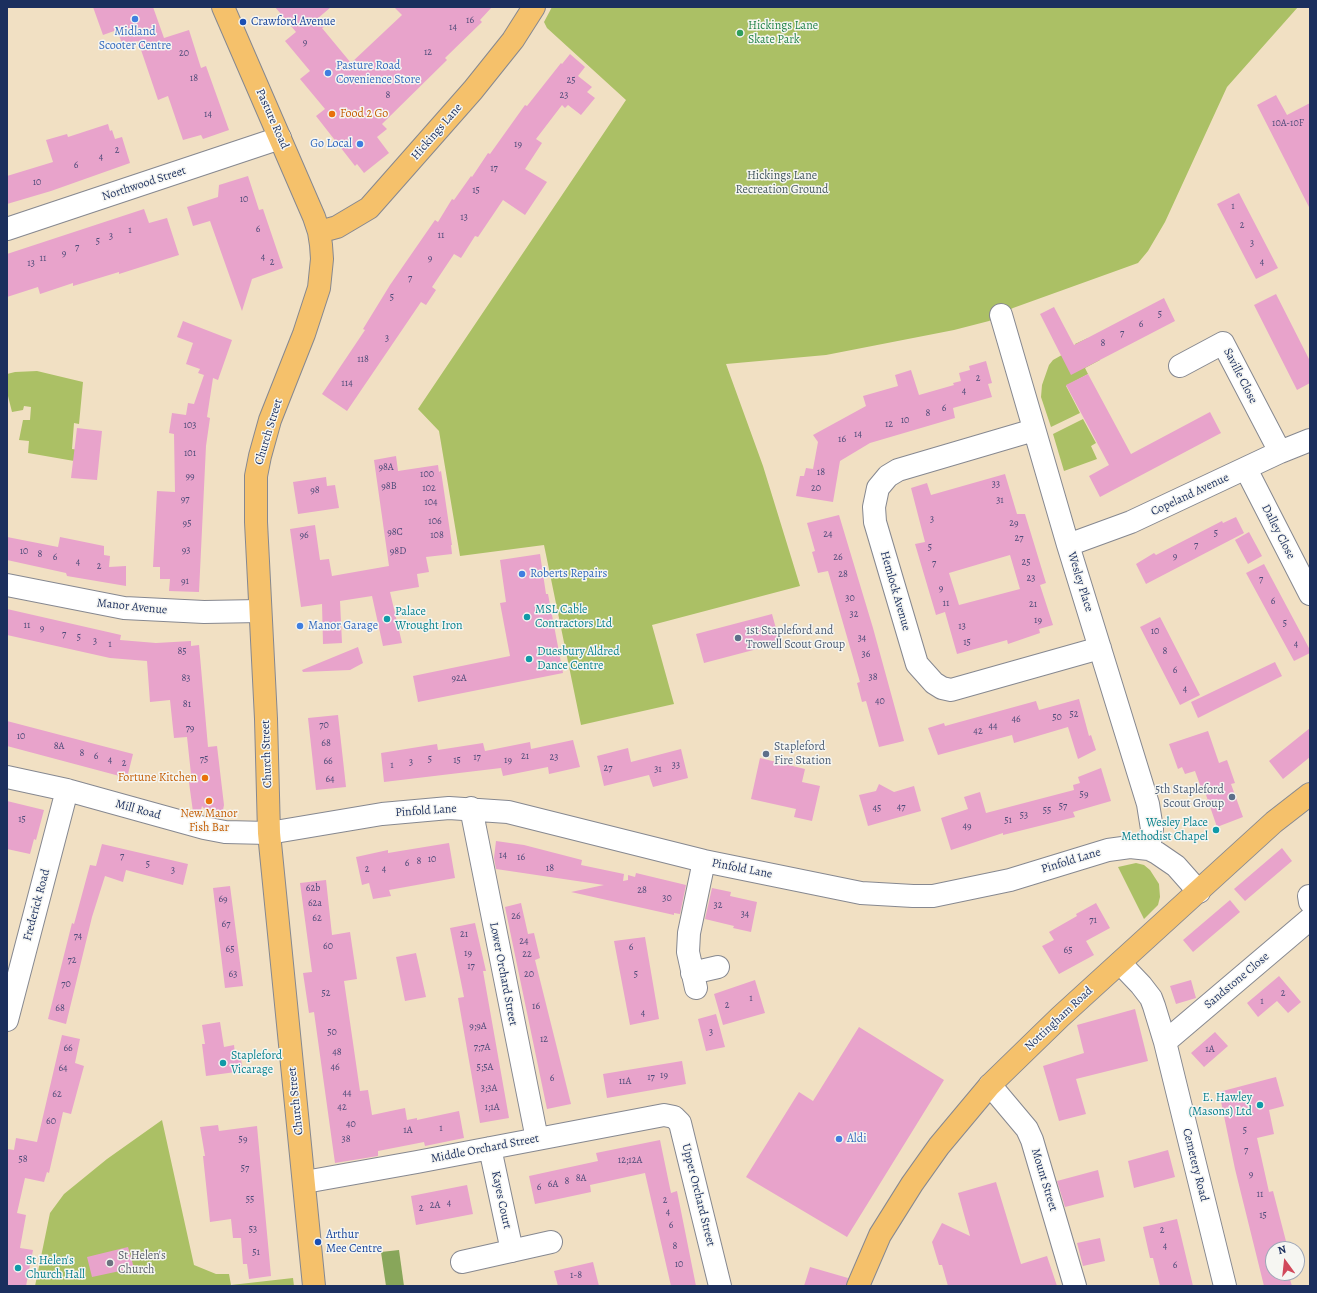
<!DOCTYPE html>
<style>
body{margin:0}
#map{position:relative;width:1317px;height:1293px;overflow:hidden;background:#f1e0c3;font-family:Alegreya,serif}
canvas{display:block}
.frame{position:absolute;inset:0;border:8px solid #1b2f5e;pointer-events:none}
.north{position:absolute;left:1265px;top:1241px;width:40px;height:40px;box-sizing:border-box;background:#f6f6f2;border:1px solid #9ea6b7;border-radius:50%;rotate:345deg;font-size:11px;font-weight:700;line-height:16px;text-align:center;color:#1b2f5e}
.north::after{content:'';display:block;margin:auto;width:14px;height:18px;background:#d1495b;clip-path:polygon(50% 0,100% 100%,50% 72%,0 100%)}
</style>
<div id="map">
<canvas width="1317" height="1293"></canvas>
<div class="frame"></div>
<div class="north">N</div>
</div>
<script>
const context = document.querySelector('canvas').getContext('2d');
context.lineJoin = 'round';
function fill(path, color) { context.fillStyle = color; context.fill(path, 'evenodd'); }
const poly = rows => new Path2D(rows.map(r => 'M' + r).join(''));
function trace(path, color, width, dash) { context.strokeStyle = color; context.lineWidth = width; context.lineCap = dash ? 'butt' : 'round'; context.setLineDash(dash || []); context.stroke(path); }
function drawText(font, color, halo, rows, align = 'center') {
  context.font = font + ' Alegreya,serif'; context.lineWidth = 3; context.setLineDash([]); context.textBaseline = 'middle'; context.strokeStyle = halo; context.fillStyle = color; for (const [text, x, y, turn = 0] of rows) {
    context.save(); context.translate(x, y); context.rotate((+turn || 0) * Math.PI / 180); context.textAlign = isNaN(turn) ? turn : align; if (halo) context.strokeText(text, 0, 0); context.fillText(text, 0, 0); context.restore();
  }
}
fill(poly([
 [552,7,1298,7,1227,87,1165,222,1148,251,1138,263,1013,308,989,321,954,330,826,355,726,364,763,466,800,586,652,625,674,704,581,725,544,545,460,556,439,431,418,409,626,100,547,28,544,22],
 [1088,338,1100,360,1085,368,1088,374,1066,386,1080,413,1051,427,1041,397,1042,385,1049,365,1053,360,1076,347,1075,344],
 [37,371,83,382,79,424,74,423,72,449,80,450,80,462,28,453,29,441,19,440,23,420,30,420,31,407,24,406,23,410,12,412,7,392,7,374,15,372],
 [1083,419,1096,443,1091,446,1097,459,1064,471,1053,434],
 [1136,863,1144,865,1150,870,1159,884,1160,897,1158,905,1144,919,1118,867],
 [162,1120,194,1265,216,1274,229,1274,231,1285,293,1278,294,1286,35,1286,50,1213,64,1194,107,1159]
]), '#abc065');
fill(poly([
 [399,1250,404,1286,386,1286,381,1252]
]), '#88a65a');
fill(poly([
 [93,7,153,7,164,38,189,30,201,68,206,66,229,130,203,139,201,135,183,140,168,96,158,100,138,41,123,46,117,30,103,35],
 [275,7,331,7,317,19,324,27,322,28,351,63,402,15,394,7,492,7,480,20,482,22,445,58,447,60,382,124,387,129,377,137,389,153,364,173,357,164,355,166,316,116,325,109,300,79,310,71,285,41,296,32],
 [570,54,585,67,578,76,592,87,587,92,595,98,581,115,568,105,565,108,562,105,536,139,542,143,525,169,547,182,525,215,503,200,478,237,475,236,461,258,454,254,432,287,436,290,426,305,421,302,347,411,322,394,365,330,363,329,390,285,435,220,438,222,452,199,454,200,471,176,472,177,488,153,490,154,525,105,527,106,561,63,562,64],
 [1276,95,1287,115,1310,103,1310,209,1257,105],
 [108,124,110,131,112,130,115,139,122,137,130,163,51,191,7,204,7,176,53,162,46,140,67,134,68,137],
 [248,176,259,210,263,209,283,268,252,279,242,311,210,221,193,226,187,207,218,197,219,185],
 [1239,193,1278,268,1256,279,1217,204],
 [144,209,149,223,167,218,179,255,141,267,119,274,119,272,73,286,73,283,40,294,38,287,7,297,7,254],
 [1276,294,1310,361,1310,383,1297,390,1254,305],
 [1164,298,1175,321,1071,375,1040,314,1054,307,1074,345],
 [183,321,232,340,218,380,213,378,207,417,210,418,206,446,199,592,169,591,170,579,160,579,160,567,153,567,157,491,175,492,174,434,169,433,172,413,186,415,188,403,194,404,204,375,198,373,200,369,186,364,193,343,177,337],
 [986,361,992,383,988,384,992,397,953,408,955,418,870,443,840,461,833,502,796,496,800,476,804,476,806,468,813,469,818,442,813,435,866,406,863,396,898,386,895,375,911,370,919,395,954,385,953,383,961,381,959,373,970,370,969,366],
 [1088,374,1131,454,1210,412,1221,433,1100,497,1089,476,1109,465,1066,385],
 [77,428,102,431,97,480,71,478],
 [396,456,398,471,438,465,439,472,441,471,452,545,451,545,452,554,426,557,429,572,417,574,419,587,390,592,402,643,383,646,372,596,340,601,342,643,323,644,322,604,301,607,290,529,315,525,320,560,329,559,332,576,389,566,374,460],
 [1005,474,1017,514,1025,514,1046,583,1040,585,1053,625,1039,629,1040,633,1008,644,1007,640,957,654,945,612,936,615,915,544,925,542,911,488,927,483,931,495],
 [1010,555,1020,589,959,605,949,573],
 [326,477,327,486,335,485,339,508,298,514,293,482],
 [839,515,873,628,904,741,879,747,866,701,862,702,857,683,860,682,828,571,818,573,812,552,815,551,807,523],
 [1236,517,1244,533,1146,584,1136,564,1154,553,1156,555,1222,521,1223,523],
 [1249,532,1262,556,1248,564,1235,540],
 [7,537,58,547,60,537,104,546,104,555,110,556,109,567,126,566,126,586,67,576,66,573,7,560],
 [540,554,546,594,548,594,563,673,418,702,413,676,510,656,500,603,506,602,500,560],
 [1264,564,1310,650,1310,653,1294,661,1246,573],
 [7,609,121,635,120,640,156,643,191,641,191,646,199,645,208,747,217,746,224,805,222,815,206,811,202,806,200,814,193,812,188,775,191,774,187,737,174,738,170,700,150,702,147,661,110,658,7,635],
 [772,614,780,643,704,663,696,634],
 [1160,617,1200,695,1180,705,1140,627],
 [358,647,363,663,350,670,303,672,302,670],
 [1275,662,1282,676,1198,718,1191,702],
 [1079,699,1089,736,1091,735,1096,750,1078,759,1068,727,1014,743,1012,735,938,755,928,728,944,723,945,726,1036,701,1039,710],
 [338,715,346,787,316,790,308,718],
 [7,721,133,754,127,778,7,746],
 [1310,728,1310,757,1283,779,1269,761],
 [1208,731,1219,763,1227,760,1235,783,1231,784,1243,817,1217,827,1205,792,1203,793,1195,771,1185,774,1182,767,1178,769,1169,744],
 [573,740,580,767,549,774,548,767,503,776,501,768,384,782,381,753,437,744,438,750,483,743,485,751,530,742,531,749],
 [628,748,631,762,681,749,688,778,653,787,649,775,604,786,597,756],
 [760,758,805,769,802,782,820,786,812,821,794,817,796,809,751,799],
 [1101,768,1111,801,1073,812,1075,817,1003,835,1003,833,951,850,941,818,968,809,964,797,980,792,986,813,1074,790,1073,785,1080,783,1078,777],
 [879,784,894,792,914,786,921,811,868,826,859,795,876,791],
 [7,801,44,810,36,840,34,839,30,854,7,849],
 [496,841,524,845,582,860,581,865,624,874,623,881,628,880,628,875,635,877,636,873,686,885,680,914,674,913,674,915,571,892,604,885,496,869,494,858],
 [449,843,455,878,389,890,391,896,373,899,369,883,362,885,356,857,388,850,388,853],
 [102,844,188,864,183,885,126,870,123,882,105,876,92,917,66,1024,48,1019,72,923,74,924,90,865,96,866],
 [1282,848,1292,861,1245,901,1234,889],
 [326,880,332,935,350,932,357,979,344,981,360,1091,368,1090,372,1115,405,1108,407,1120,417,1118,417,1120,459,1111,464,1138,425,1146,424,1142,378,1151,378,1156,335,1163,314,1012,309,1013,303,973,312,972,300,883],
 [230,886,243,986,225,988,213,888],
 [712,888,731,892,730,896,757,902,751,932,733,928,734,926,705,919],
 [1230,900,1240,912,1193,952,1183,940],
 [521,903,528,934,534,933,540,958,535,960,571,1104,547,1109,505,907],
 [1096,903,1110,928,1086,941,1094,955,1059,974,1042,946,1054,940,1049,932,1077,916,1076,914],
 [475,923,486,971,483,971,509,1118,480,1123,458,998,464,997,450,928],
 [645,937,659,1019,630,1025,614,941],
 [416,953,426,997,405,1001,396,957],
 [1279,976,1301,1002,1288,1013,1277,1001,1258,1017,1247,1003],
 [755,980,765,1013,723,1025,714,994],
 [1191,980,1196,998,1176,1004,1170,986],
 [1135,1009,1148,1061,1076,1079,1086,1114,1059,1121,1043,1066,1084,1053,1077,1025],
 [716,1014,725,1047,706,1051,698,1019],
 [220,1022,224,1047,234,1045,235,1054,240,1054,243,1071,206,1076,202,1044,205,1044,202,1025],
 [859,1027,944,1080,847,1237,746,1177,799,1092,813,1101],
 [1215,1032,1228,1046,1204,1067,1191,1053],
 [62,1035,80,1039,75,1063,84,1066,71,1114,63,1112,49,1173,47,1172,44,1182,25,1178,17,1213,26,1215,20,1248,33,1250,26,1286,7,1286,7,1149,14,1150,16,1138,37,1142],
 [682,1061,686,1084,607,1098,603,1074],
 [1276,1077,1284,1106,1269,1110,1274,1134,1257,1138,1269,1192,1273,1191,1288,1249,1273,1249,1273,1273,1288,1273,1292,1286,1264,1286,1235,1169,1219,1092],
 [218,1125,219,1131,257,1126,271,1276,249,1279,247,1264,243,1264,241,1238,233,1238,231,1219,210,1222,203,1156,205,1156,200,1127],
 [660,1140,671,1193,677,1191,696,1286,671,1286,645,1173,590,1185,591,1192,535,1204,529,1176,598,1161,596,1153],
 [1168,1150,1175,1177,1134,1188,1128,1161],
 [1098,1170,1104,1197,1065,1207,1057,1181],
 [996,1182,1021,1264,1047,1256,1057,1286,948,1286,942,1265,939,1265,932,1242,942,1223,970,1236,958,1193],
 [467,1185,473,1214,416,1225,411,1196],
 [1177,1219,1193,1286,1160,1286,1153,1258,1150,1258,1143,1227],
 [1100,1238,1105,1261,1083,1266,1077,1243],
 [128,1247,134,1268,92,1277,87,1257],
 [593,1262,599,1286,558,1286,554,1271],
 [810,1267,848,1278,846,1286,804,1286]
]), '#e8a3cb');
const minor = poly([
 [7,229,280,138],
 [1001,315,1068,545,1148,804,1152,829,1149,849],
 [1180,366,1223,343,1280,452],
 [1034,430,898,470,888,476,878,488,874,507,875,522,917,664,934,683,942,688,951,690,1100,648],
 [1246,469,1310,594],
 [1068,545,1131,522,1280,452,1310,440],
 [7,585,124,608,204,612,260,611],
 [7,777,67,790,204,828,225,832,269,833,382,814,449,808,508,812,704,861,861,893,913,896,933,896,1010,880,1108,850,1130,847,1149,849,1157,853,1176,866,1199,892],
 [471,808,537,1139],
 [1309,896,1310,902],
 [1120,963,1141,985,1151,998,1154,1006,1165,1042,1225,1286],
 [692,973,718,967],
 [696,988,688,952,689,933,704,861],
 [7,1020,67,790],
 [1165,1042,1310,919],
 [990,1085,1027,1129,1032,1140,1075,1286],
 [490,1148,512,1251],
 [305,1182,417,1162,664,1115,674,1117,680,1123,720,1286],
 [462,1262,551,1242]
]);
const major = poly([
 [223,7,314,217,319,232,321,245,322,259,319,288,304,334,270,420,260,456,256,476,256,522,266,719,269,833,314,1286],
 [319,232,337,227,369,208,473,90,513,40,534,7],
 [858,1286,880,1235,912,1184,939,1146,990,1085,1060,1017,1274,822,1310,794]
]);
trace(minor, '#868890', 24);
trace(major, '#868890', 24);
trace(minor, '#fff', 22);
trace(major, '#f5c16b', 22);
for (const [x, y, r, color] of [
 [135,19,4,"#3f7fe0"],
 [243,22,4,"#1a4fb4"],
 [740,33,4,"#2e9e5b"],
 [328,73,4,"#3f7fe0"],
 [332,114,4,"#e8710a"],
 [360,144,4,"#3f7fe0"],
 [522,574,4,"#3f7fe0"],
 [527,617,4,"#0f9aa8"],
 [387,619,4,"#0f9aa8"],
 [300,626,4,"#3f7fe0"],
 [738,638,4,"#5c6f8a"],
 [529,659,4,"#0f9aa8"],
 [766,754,4,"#5c6f8a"],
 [205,778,4,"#e8710a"],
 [1232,797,4,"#5c6f8a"],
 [209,801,4,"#e8710a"],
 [1216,830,4,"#0f9aa8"],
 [223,1063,4,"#0f9aa8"],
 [1260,1105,4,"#0f9aa8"],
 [839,1139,4,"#3f7fe0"],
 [318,1242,4,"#1a4fb4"],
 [110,1263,4,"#6b7280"],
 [18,1268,4,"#0f9aa8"]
]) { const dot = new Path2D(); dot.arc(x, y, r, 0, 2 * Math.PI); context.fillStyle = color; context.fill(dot); trace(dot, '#f6f6f2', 1.5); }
drawText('10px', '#4e4c79', null, [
 ["16",470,21],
 ["14",453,28],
 ["9",305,43],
 ["12",428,53],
 ["20",184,54],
 ["18",194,79],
 ["25",571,81],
 ["8",388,96],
 ["23",564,96],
 ["14",208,115],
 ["10A-10F",1288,124],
 ["19",518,145],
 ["2",117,151],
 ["4",101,158],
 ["6",76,166],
 ["17",494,169],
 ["10",37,183],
 ["15",476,191],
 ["10",244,200],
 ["1",1233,207],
 ["13",464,218],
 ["2",1242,226],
 ["6",258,230],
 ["1",130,231],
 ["11",441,236],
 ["3",111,237],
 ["5",98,242],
 ["3",1252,244],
 ["7",77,248],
 ["9",64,254],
 ["4",263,258],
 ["11",43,259],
 ["9",430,259],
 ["2",272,263],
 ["4",1262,263],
 ["13",31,264],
 ["7",410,279],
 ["5",392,298],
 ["5",1160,315],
 ["6",1141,325],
 ["7",1122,334],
 ["3",387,339],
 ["8",1103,344],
 ["118",363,360],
 ["2",978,379],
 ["114",347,384],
 ["4",964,392],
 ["6",944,409],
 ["8",928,414],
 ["10",905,421],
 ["12",889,425],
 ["103",190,426],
 ["14",858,435],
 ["16",842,440],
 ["101",190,454],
 ["98A",386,468],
 ["18",821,473],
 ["100",427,475],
 ["99",190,477],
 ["33",996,485],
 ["98B",389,487],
 ["102",429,489],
 ["20",816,489],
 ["98",315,491],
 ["97",185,500],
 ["31",1000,501],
 ["104",431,503],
 ["3",932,520],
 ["106",435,522],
 ["95",187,524],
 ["29",1014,524],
 ["98C",395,533],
 ["5",1216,534],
 ["24",828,535],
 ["96",304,536],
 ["108",437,536],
 ["27",1019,539],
 ["7",1196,546],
 ["5",930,548],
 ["93",186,551],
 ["10",24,552],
 ["98D",398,552],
 ["8",40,555],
 ["9",1175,557],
 ["6",55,558],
 ["26",838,558],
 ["4",78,563],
 ["25",1026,563],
 ["7",934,564],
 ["2",99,567],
 ["28",843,575],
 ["23",1031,579],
 ["7",1261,580],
 ["91",185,582],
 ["9",941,589],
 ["30",850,599],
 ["6",1273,602],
 ["11",946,604],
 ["21",1033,605],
 ["32",854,615],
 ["19",1038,621],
 ["5",1285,624],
 ["11",27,626],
 ["13",962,627],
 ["9",42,629],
 ["10",1155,632],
 ["7",64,635],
 ["5",79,638],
 ["34",862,639],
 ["3",95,642],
 ["15",967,643],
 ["1",110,645],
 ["4",1296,645],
 ["85",182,652],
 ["8",1165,652],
 ["36",866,655],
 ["6",1175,671],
 ["38",873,678],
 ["83",186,679],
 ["92A",459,679],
 ["4",1185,690],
 ["40",880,702],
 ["81",187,705],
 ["52",1074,715],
 ["50",1057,718],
 ["46",1016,720],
 ["70",324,726],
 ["44",993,727],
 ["79",190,729],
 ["42",978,732],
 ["10",21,737],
 ["68",326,744],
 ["8A",59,747],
 ["8",82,754],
 ["6",96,757],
 ["21",525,757],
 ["17",477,758],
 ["23",554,758],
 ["75",204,760],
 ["5",430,760],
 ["4",110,761],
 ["15",457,761],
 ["19",508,761],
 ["66",328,762],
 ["3",411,763],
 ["2",124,764],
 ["1",392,766],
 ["33",676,766],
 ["27",608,769],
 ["31",658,770],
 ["64",330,780],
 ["59",1084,795],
 ["57",1063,807],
 ["47",901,808],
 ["45",877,809],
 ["55",1047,811],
 ["53",1024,816],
 ["15",22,820],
 ["51",1008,821],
 ["49",967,827],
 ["14",503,856],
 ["7",122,857],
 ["16",521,858],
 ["10",432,860],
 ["8",419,862],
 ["6",407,864],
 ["5",148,865],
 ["18",550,869],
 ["2",367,870],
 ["4",384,870],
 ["3",173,871],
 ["62b",313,889],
 ["28",642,891],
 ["30",667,899],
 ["69",223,900],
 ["62a",315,904],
 ["32",718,906],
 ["34",745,915],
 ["26",516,917],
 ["62",317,919],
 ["71",1093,921],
 ["67",226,925],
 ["21",464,935],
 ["74",78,937],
 ["24",524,942],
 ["60",328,947],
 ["6",631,948],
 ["65",230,950],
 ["65",1068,951],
 ["19",468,954],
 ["22",527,955],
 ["72",72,961],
 ["17",471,967],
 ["63",233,975],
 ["20",529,975],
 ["5",636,975],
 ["70",66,985],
 ["52",326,994],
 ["2",1283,994],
 ["1",751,999],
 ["1",1262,1002],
 ["2",727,1006],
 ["16",536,1007],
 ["68",60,1009],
 ["4",643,1014],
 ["9;9A",478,1027],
 ["50",332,1033],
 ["3",711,1033],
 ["12",544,1040],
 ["7;7A",482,1048],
 ["66",68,1049],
 ["1A",1210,1050],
 ["48",337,1053],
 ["46",335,1068],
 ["5;5A",485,1068],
 ["64",63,1069],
 ["19",664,1076],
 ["17",651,1078],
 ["6",552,1079],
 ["11A",625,1082],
 ["3;3A",489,1089],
 ["44",347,1094],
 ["62",57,1095],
 ["42",342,1108],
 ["1;1A",492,1108],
 ["60",51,1122],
 ["40",351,1125],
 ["1",441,1129],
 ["1A",408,1131],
 ["5",1245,1131],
 ["59",243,1140],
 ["38",346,1140],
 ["7",1246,1151],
 ["58",23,1160],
 ["12;12A",630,1161],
 ["57",245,1169],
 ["9",1251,1175],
 ["8A",581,1179],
 ["8",567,1182],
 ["6A",553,1185],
 ["6",539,1188],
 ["11",1260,1195],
 ["55",250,1200],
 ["2",665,1201],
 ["4",449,1204],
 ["2A",435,1206],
 ["2",421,1209],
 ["4",668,1213],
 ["15",1263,1216],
 ["6",671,1226],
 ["53",253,1230],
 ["2",1162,1231],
 ["8",675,1247],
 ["4",1165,1247],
 ["51",256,1253],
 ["10",679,1265],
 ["6",1175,1266],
 ["1-8",576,1276]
]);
drawText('12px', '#164399', '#f6f6f2', [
 ["Crawford Avenue",251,22],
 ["Arthur",326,1235],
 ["Mee Centre",326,1249]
], 'left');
drawText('12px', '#27864d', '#f6f6f2', [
 ["Hickings Lane",748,26],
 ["Skate Park",748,40]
], 'left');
drawText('12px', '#366cbe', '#f6f6f2', [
 ["Midland",135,32,"center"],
 ["Scooter Centre",135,46,"center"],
 ["Pasture Road",336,66],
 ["Covenience Store",336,80],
 ["Go Local",352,144,"right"],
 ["Roberts Repairs",530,574],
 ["Manor Garage",308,626],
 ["Aldi",847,1139]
], 'left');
drawText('12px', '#c56008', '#f6f6f2', [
 ["Food 2 Go",340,114],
 ["Fortune Kitchen",197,778,"right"],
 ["New Manor",209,814,"center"],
 ["Fish Bar",209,828,"center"]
], 'left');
drawText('12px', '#1b2f5e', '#f6f6f2', [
 ["Pasture Road",272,119,66],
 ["Hickings Lane",437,132,-49],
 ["Northwood Street",144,184,-18],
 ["Saville Close",1240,376,63],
 ["Church Street",269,432,-73],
 ["Copeland Avenue",1190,495,-25],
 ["Dalley Close",1278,532,63],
 ["Wesley Place",1080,582,73],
 ["Hemlock Avenue",895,591,74],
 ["Manor Avenue",132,607,6],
 ["Church Street",267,754,-92],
 ["Mill Road",138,810,15],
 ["Pinfold Lane",426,811,-4],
 ["Pinfold Lane",1071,861,-17],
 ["Pinfold Lane",742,869,11],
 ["Frederick Road",37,905,-75],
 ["Lower Orchard Street",503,974,79],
 ["Sandstone Close",1237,981,-40],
 ["Nottingham Road",1059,1019,-43],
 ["Church Street",296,1101,-96],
 ["Middle Orchard Street",485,1149,-11],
 ["Cemetery Road",1195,1165,76],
 ["Mount Street",1044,1180,73],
 ["Upper Orchard Street",698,1195,76],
 ["Kayes Court",501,1200,78]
]);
drawText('12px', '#465a60', '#f6f6f2', [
 ["Hickings Lane",782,176],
 ["Recreation Ground",782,190]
]);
drawText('12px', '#0d838f', '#f6f6f2', [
 ["MSL Cable",535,610],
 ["Contractors Ltd",535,624],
 ["Palace",395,612],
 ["Wrought Iron",395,626],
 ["Duesbury Aldred",537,652],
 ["Dance Centre",537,666],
 ["Wesley Place",1208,823,"right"],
 ["Methodist Chapel",1208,837,"right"],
 ["Stapleford",231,1056],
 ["Vicarage",231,1070],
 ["E. Hawley",1252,1098,"right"],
 ["(Masons) Ltd",1252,1112,"right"],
 ["St Helen's",26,1261],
 ["Church Hall",26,1275]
], 'left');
drawText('12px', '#4e5e75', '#f6f6f2', [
 ["1st Stapleford and",746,631],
 ["Trowell Scout Group",746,645],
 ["Stapleford",774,747],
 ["Fire Station",774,761],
 ["5th Stapleford",1224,790,"right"],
 ["Scout Group",1224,804,"right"]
], 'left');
drawText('12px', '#5b616d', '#f6f6f2', [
 ["St Helen's",118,1256],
 ["Church",118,1270]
], 'left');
</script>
